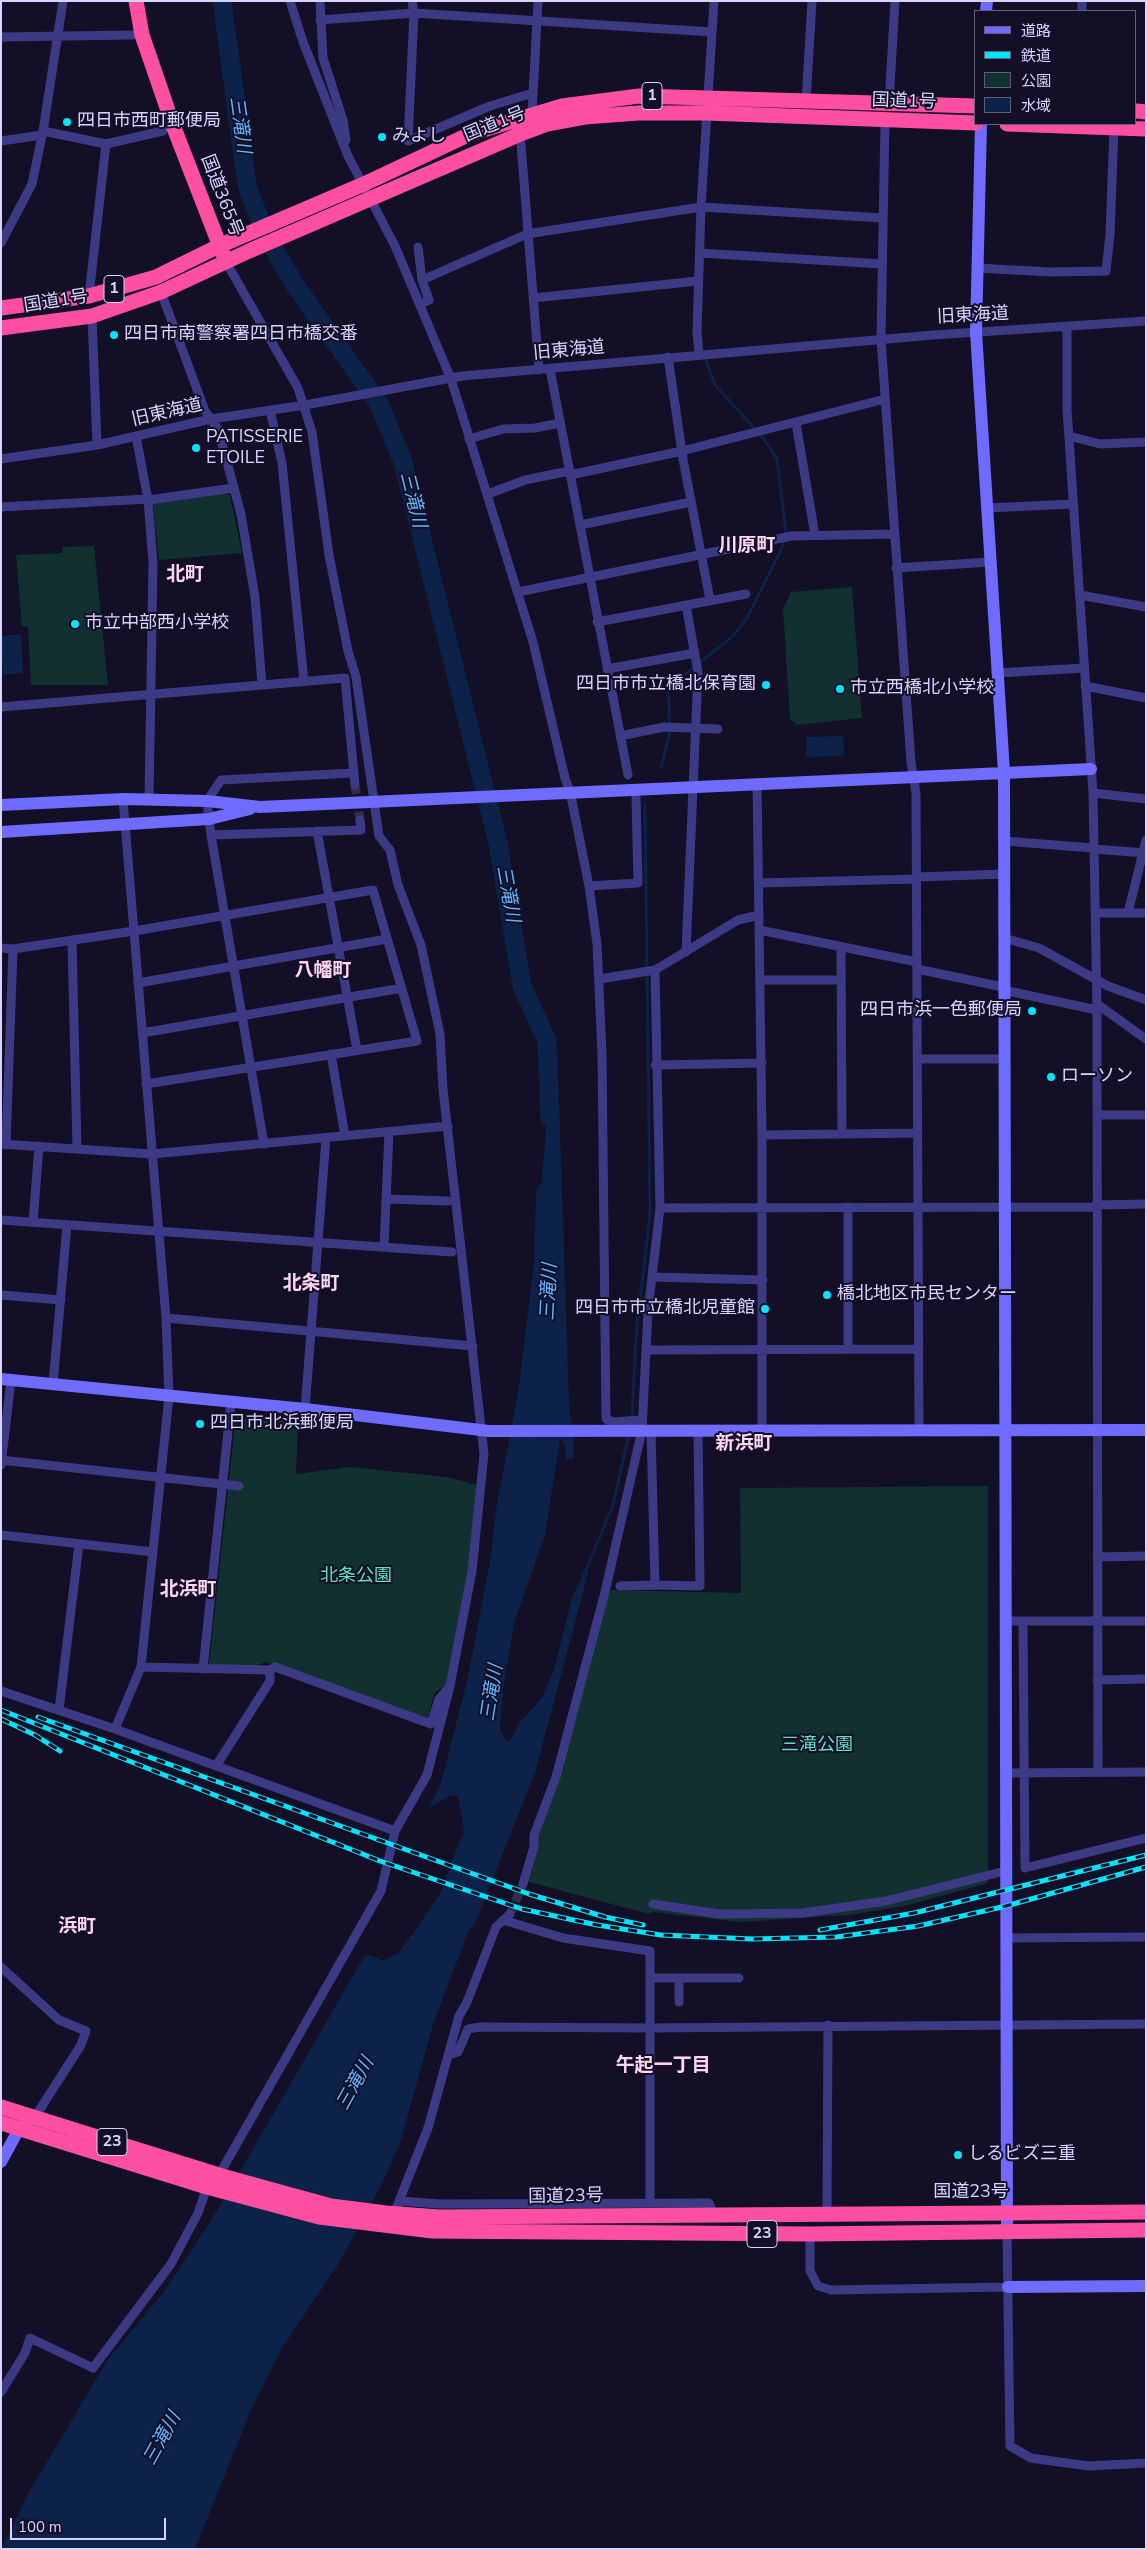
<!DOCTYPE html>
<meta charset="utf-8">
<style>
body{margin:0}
#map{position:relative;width:1147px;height:2550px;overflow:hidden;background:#130f26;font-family:"Nunito Sans","Noto Sans JP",sans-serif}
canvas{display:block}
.frame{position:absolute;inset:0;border:2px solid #d9d4ff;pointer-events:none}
.legend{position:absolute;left:974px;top:10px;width:162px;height:115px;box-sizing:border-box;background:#130f26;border:1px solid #625e7d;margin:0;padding:6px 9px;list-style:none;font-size:15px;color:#d9d4ff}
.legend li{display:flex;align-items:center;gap:10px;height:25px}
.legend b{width:25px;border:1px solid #625e7d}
.scale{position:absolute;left:10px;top:2518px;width:156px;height:22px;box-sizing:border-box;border:2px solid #d9d4ff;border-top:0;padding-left:6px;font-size:15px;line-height:18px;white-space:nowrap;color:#d9d4ff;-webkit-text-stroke:4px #130f26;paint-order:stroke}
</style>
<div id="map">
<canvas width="1147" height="2550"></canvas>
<div class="frame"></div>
<ul class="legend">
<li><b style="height:6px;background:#6f6bff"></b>道路</li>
<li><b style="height:6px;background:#00e5ff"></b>鉄道</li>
<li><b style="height:14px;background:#12302f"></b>公園</li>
<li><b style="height:14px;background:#0c2248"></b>水域</li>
</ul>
<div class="scale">100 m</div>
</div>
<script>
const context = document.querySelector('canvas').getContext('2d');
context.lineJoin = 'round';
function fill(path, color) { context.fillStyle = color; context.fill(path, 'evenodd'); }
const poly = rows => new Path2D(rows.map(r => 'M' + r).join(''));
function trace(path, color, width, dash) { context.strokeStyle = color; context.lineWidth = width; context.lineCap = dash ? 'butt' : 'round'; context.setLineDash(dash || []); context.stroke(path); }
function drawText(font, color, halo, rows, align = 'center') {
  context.font = font + ' "Nunito Sans","Noto Sans JP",sans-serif'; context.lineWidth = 4; context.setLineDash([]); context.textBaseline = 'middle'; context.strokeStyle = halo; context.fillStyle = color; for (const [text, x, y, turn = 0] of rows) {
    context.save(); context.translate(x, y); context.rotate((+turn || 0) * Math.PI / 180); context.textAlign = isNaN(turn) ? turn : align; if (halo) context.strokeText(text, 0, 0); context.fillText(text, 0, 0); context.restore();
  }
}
fill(poly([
 [219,494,230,495,242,553,159,560,153,503],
 [94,546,108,685,31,685,28,627,22,626,16,555,62,553,62,547],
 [852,587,862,718,797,725,790,719,783,609,791,592],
 [236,1415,298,1421,296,1474,351,1467,446,1477,477,1485,469,1566,447,1683,434,1694,428,1718,266,1662,256,1666,209,1665],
 [988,1486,988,1883,904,1906,849,1915,740,1922,653,1912,649,1914,529,1882,538,1848,538,1834,557,1784,610,1590,741,1593,740,1488]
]), '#12302f');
fill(poly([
 [21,634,23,673,3,675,1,636],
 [843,736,844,756,806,757,806,737],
 [552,1050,559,1100,569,1402,574,1448,573,1459,566,1459,565,1447,560,1439,545,1535,514,1623,503,1690,500,1729,506,1741,511,1739,520,1722,541,1699,554,1670,573,1594,589,1570,535,1773,474,1926,470,1928,434,2021,400,2143,383,2182,339,2263,282,2348,251,2410,195,2549,1,2549,28,2494,108,2359,164,2292,220,2206,365,1955,375,1957,382,1961,399,1953,439,1896,464,1830,458,1796,449,1796,429,1808,441,1783,468,1677,490,1562,497,1503,518,1393,534,1264,536,1191,542,1181]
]), '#0c2248');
trace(poly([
 [661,768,670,731,668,692,678,680,733,636,746,620,782,548,786,533,777,459,764,439,715,385,706,360],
 [632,1418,636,1335,650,1214,645,805],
 [581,1582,613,1505,629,1434]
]), '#0c2248', 3);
trace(poly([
 [222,1,247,185,265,234,295,285,379,404,403,462,498,843,522,986,547,1041,550,1118]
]), '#0c2248', 19);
trace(poly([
 [355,785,360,820],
 [510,1914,523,1884]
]), '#312d47', 9, [9, 4.5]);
trace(poly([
 [290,1,303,42,348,156,395,246,451,379,533,642,565,778,570,791,589,886,597,944,602,1053,606,1419,613,1422,641,1420],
 [320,1,323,58,343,120,346,140],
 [412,1,414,13,408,141,490,106,533,93],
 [1082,11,1082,1],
 [320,20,414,13,712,32],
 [1,37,133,35],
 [806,101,812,1],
 [889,104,895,1],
 [532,114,538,1],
 [885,121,881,339,911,762,916,793,919,1431],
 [43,131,106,144,163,131],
 [518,135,521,144,539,370],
 [1,141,42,135],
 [1,243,32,184,43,131,63,1],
 [418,247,422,280],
 [700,253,882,264],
 [977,268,1051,272,1106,271,1110,235,1114,128],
 [161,292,205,411,218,429,241,514,255,597,262,685],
 [89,296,106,144],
 [533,298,698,281],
 [421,304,429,300,422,280,527,234,701,207,883,218],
 [92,316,97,445],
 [1067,327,1067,409,1093,793,1097,1010,1098,1772],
 [699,354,697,332,701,207,714,1],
 [668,357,683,459,710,600],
 [550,369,628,775],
 [270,410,282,463,304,681],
 [796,423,815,535],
 [136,436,148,500,153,563,149,800],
 [1069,436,1100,444,1146,442],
 [469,439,503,429,535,428,560,423],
 [1,459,97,445,211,419,305,405,462,376,933,335,1146,321],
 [570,475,682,451,885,399],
 [488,494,525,480,569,471],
 [148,500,234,488],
 [1,507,148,499],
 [987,508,1073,504],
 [580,525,691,502],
 [896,568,990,562],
 [518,592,792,536,894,534],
 [1080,595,1146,607],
 [597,622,746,594],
 [607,669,695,653],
 [997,673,1084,668],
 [1085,686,1146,698],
 [1,707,345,678,355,785],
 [620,736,664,727,718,729],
 [757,783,762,1135,762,1431],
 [1093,793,1146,799],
 [317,831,357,1050],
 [211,835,361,830,360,820],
 [1004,841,1093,848],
 [1093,849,1146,853],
 [916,877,1004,874],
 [759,883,916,879],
 [589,886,638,883,636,796],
 [1096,913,1146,913],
 [1128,913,1146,840],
 [759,930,917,962],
 [1004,938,1039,948,1108,986,1146,1000],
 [72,940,77,1149],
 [841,947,842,1134],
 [1,948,13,949,134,931,373,890,417,1041,146,1084],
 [686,952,698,672,686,605],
 [917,969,1003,987],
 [600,979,655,970],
 [760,980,841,980],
 [138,983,387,939],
 [1003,990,1097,1010],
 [1097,1004,1146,1039],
 [142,1033,402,988],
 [331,1054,345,1136],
 [917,1059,1004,1059],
 [655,1065,762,1063],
 [1097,1115,1146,1115],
 [762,1135,918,1133],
 [1,1144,152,1154,448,1126],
 [264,1144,211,835,207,801,221,780,353,773],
 [6,1145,13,949],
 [386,1199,448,1201],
 [1096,1205,1146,1204],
 [660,1208,1096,1207],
 [1,1220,452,1252],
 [33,1222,39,1146],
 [384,1247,389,1132],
 [653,1277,763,1280],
 [1,1295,61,1300],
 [166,1318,473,1346],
 [848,1349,848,1207],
 [646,1350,919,1349],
 [53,1384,67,1225],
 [305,1409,326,1138],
 [651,1431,655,1585,700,1586,698,1431],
 [1,1460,239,1486],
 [1,1465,11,1380],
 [1,1535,153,1552],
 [1097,1557,1146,1556],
 [620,1586,655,1585],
 [1005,1621,1146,1621],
 [1023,1621,1025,1868,1146,1838],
 [141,1667,270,1670,270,1681,216,1766],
 [203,1669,231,1403],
 [270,1670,275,1667,431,1724,439,1699,448,1688],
 [1097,1680,1146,1679],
 [1,1691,115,1729,395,1831],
 [59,1710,79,1544],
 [115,1729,141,1667,169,1396,166,1318,123,799],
 [1005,1773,1146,1772],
 [523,1884,534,1847,534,1835,556,1777,605,1592,642,1430,648,1311,660,1208,655,970,738,920,759,915],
 [653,1904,719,1914,803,1913,886,1901,1005,1871],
 [503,1920,563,1938,650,1951,650,2203],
 [1006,1938,1146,1937],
 [1,1967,59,2020,86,2031,81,2045,35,2117],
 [650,1978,739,1978],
 [679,2002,679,1978],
 [448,2055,458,2052,468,2029,480,2027,649,2028,1146,2024],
 [219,2175,381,1891,395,1831,427,1775,450,1686,472,1571,484,1454,443,1089,440,1034,421,945,398,885,390,850,379,836,356,677,348,651,329,555,312,432,298,388,226,262],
 [400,2201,440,2204,709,2203,714,2214],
 [827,2213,828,2025],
 [394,2214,428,2128,459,2016,467,2002,496,1927,510,1914],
 [1007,2233,1010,2446,1031,2458,1088,2466,1146,2463],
 [810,2234,810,2271,818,2286,831,2290,1008,2287],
 [1,2392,25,2353,30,2338,93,2368,171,2264,198,2213,207,2187]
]), '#3d3a85', 9);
trace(poly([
 [986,11,987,1],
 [981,124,976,332,1004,772,1007,2233],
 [1,805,123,799,207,801,260,807,1091,769],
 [1,832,209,819,250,809],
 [1,1379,305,1409,489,1431,1146,1430],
 [1,2162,19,2129,26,2123],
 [1008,2287,1146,2286]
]), '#6f6bff', 12);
trace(poly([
 [136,1,142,35,174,128,223,254],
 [1136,111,1146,112],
 [1007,124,1146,129],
 [1,308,89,296,156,277,219,246,364,184,470,134,562,106,639,96,976,106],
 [1,328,92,316,161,292,249,251,518,135,547,124,585,117,638,113,707,113,976,123],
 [1,2107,222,2176,331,2206,386,2213,439,2217,1146,2212],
 [1,2123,207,2187,319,2217,432,2231,810,2234,1146,2230]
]), '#ff4fa3', 15);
const rail = poly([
 [1,1710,380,1861,522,1909,597,1925,661,1935,752,1939,836,1937,918,1926,1006,1906,1146,1867],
 [38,1717,529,1894,605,1917,643,1925],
 [1,1719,35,1735,60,1751],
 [820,1930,914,1913,1146,1855]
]);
trace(rail, '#00e5ff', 5);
trace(rail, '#130f26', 3, [9]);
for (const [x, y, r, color] of [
 [67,122,5,"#00e5ff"],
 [382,137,5,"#00e5ff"],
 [114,335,5,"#00e5ff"],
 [196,448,5,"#00e5ff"],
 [75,624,5,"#00e5ff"],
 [766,685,5,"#00e5ff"],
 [840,689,5,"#00e5ff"],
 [1032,1011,5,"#00e5ff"],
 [1051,1077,5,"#00e5ff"],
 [827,1295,5,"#00e5ff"],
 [765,1309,5,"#00e5ff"],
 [200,1424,5,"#00e5ff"],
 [958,2155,5,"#00e5ff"]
]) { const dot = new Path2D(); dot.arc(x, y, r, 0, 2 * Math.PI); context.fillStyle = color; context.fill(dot); trace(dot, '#130f26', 2); }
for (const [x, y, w] of [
 [652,96,20],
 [114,289,20],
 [112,2142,30],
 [762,2234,30]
]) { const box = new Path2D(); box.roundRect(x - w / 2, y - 13.5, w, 27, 4); context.fillStyle = '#130f26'; context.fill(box); trace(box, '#d9d4ff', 1); }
drawText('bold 16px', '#d9d4ff', null, [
 ["1",652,96],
 ["1",114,289],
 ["23",112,2142],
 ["23",762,2234]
]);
drawText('18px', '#d9d4ff', '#130f26', [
 ["国道1号",904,102,2],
 ["国道1号",495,125,-22],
 ["国道365号",221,196,69],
 ["国道1号",56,302,-9],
 ["旧東海道",973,316,-3],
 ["旧東海道",569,351,-5],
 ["旧東海道",167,413,-13],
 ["国道23号",971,2193],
 ["国道23号",566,2197,-1]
]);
drawText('18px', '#d9d4ff', '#130f26', [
 ["四日市西町郵便局",77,122],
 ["みよし",392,137],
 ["四日市南警察署四日市橋交番",124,335],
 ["PATISSERIE",206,438],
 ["ETOILE",206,459],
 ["市立中部西小学校",85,624],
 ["四日市市立橋北保育園",756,685,"right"],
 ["市立西橋北小学校",850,689],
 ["四日市浜一色郵便局",1022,1011,"right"],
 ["ローソン",1061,1077],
 ["橋北地区市民センター",837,1295],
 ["四日市市立橋北児童館",755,1309,"right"],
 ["四日市北浜郵便局",210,1424],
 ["しるビズ三重",968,2155]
], 'left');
drawText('18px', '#5fe0c0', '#130f26', [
 ["北条公園",356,1577],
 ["三滝公園",817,1746]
]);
drawText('italic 19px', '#62b6ff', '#130f26', [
 ["三滝川",239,125,82],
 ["三滝川",412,500,76],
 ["三滝川",507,894,80],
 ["三滝川",550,1292,-87],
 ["三滝川",493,1693,-81],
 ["三滝川",356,2084,-61],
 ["三滝川",163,2439,-61]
]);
drawText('bold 19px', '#ffd6f0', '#130f26', [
 ["川原町",747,546],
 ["北町",185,575],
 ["八幡町",323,971],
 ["北条町",311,1284],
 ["新浜町",744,1444],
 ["北浜町",188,1590],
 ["浜町",77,1927],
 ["午起一丁目",663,2066]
]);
</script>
